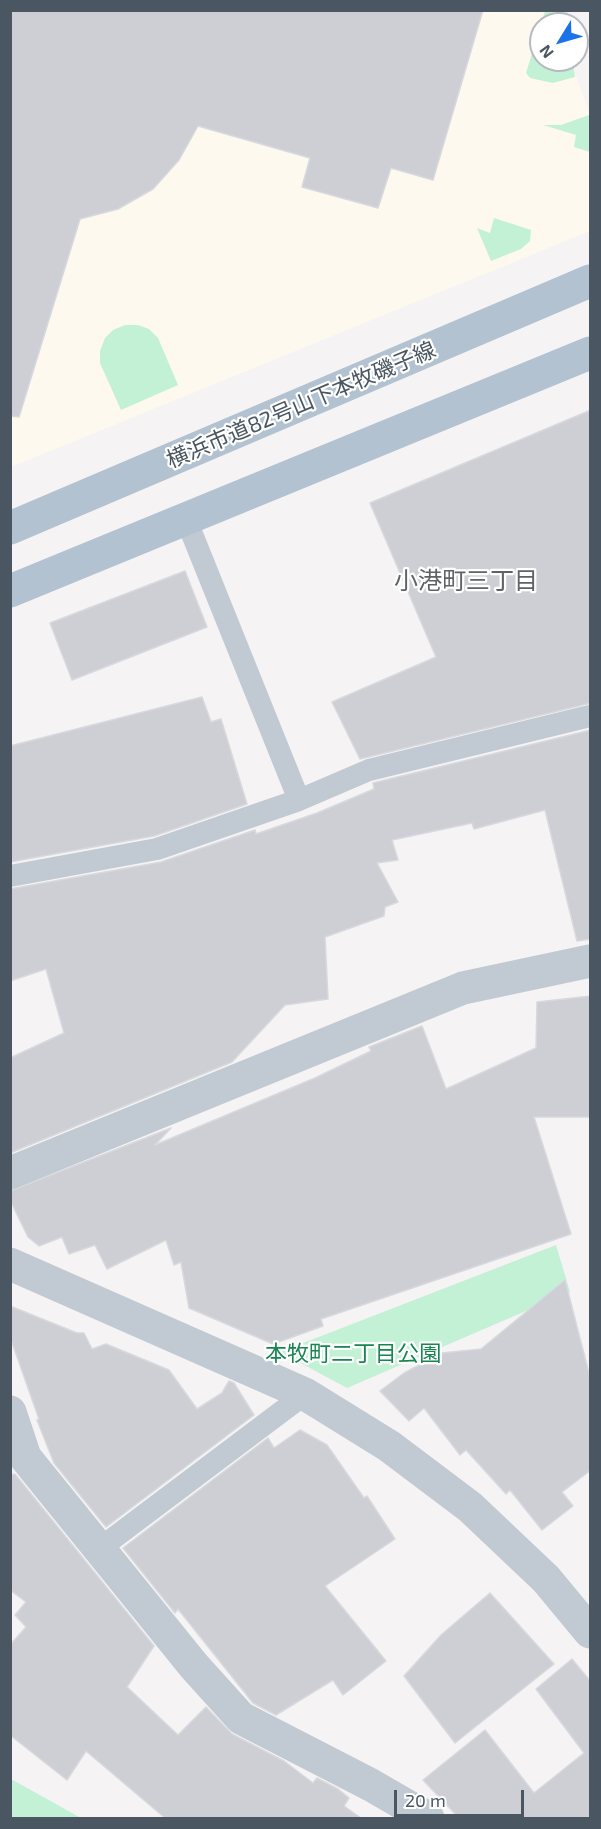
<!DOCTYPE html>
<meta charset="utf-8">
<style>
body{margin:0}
#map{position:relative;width:601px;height:1829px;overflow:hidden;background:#f5f3f3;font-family:"Exo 2",sans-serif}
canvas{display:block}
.frame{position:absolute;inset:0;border:12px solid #4a5661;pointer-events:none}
.north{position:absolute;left:529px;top:12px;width:60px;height:60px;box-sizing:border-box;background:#fff;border:2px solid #b7bbc0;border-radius:50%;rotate:233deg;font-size:16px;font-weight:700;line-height:24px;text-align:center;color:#4a5661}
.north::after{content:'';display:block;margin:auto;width:21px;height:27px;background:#1a73e8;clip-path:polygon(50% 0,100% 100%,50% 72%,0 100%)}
.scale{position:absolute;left:394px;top:1790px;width:130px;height:27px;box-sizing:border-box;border:3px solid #4a5661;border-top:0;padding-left:8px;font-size:18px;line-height:21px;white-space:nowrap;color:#4a5661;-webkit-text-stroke:4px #fff;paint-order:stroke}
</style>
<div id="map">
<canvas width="601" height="1829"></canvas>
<div class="frame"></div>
<div class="north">N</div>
<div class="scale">20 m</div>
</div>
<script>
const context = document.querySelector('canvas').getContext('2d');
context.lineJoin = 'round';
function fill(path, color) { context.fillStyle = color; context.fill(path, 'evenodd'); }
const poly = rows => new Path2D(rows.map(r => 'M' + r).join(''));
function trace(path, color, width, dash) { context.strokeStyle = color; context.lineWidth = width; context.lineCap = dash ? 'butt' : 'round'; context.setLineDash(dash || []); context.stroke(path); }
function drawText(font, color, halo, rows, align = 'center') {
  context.font = font + ' "Exo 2","Noto Sans JP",sans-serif'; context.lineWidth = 4.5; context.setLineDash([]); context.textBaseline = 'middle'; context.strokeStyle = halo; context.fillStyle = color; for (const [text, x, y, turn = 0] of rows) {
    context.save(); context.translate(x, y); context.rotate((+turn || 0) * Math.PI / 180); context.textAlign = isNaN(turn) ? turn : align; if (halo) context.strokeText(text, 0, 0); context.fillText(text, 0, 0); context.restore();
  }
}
fill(poly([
 [11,11,569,11,568,24,541,24,541,60,573,60,576,76,590,114,590,231,11,467]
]), '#fdf9ef');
fill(poly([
 [545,11,568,11,567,24,541,24,541,60,573,60,575,77,553,83,530,78,526,73],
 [589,115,590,152,574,147,576,135,543,125,561,125],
 [494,218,531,230,530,241,521,249,491,261,477,228,490,233],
 [125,325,138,325,149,329,158,338,178,385,121,410,100,363,100,351,105,338,113,330],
 [556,1245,570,1292,347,1388,280,1352],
 [11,1779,81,1818,82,1818,11,1818]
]), '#c3f1d5');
const building = poly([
 [10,10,483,10,433,180,391,168,378,208,302,187,310,158,198,126,179,160,153,189,118,209,80,219,19,417,10,416,10,10],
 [591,410,591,703,360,759,332,702,436,657,370,503,591,410],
 [185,571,207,627,72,680,50,623,185,571],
 [202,697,211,722,221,719,247,804,154,836,10,862,10,746,202,697],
 [591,730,591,939,577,941,545,810,474,829,472,823,392,840,398,860,377,863,398,902,385,907,384,916,325,937,328,999,285,1005,232,1062,10,1153,10,1058,64,1033,46,969,10,981,10,889,161,862,255,830,256,834,317,813,374,789,373,783,591,730],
 [591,996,591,1117,534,1117,571,1234,321,1319,323,1326,273,1344,189,1308,181,1262,174,1265,166,1240,107,1269,95,1245,69,1254,62,1237,39,1246,28,1237,10,1200,10,1191,171,1128,155,1145,315,1078,371,1051,369,1047,422,1026,446,1089,536,1048,537,1002,591,996],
 [565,1280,591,1381,591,1470,562,1492,573,1506,542,1530,510,1490,506,1494,466,1450,460,1455,424,1408,409,1421,380,1391,404,1373,442,1353,481,1349,565,1280],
 [10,1306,77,1333,84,1333,92,1349,106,1344,169,1370,197,1409,222,1393,229,1381,234,1383,254,1415,106,1527,54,1463,37,1420,39,1419,10,1337,10,1306],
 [300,1430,327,1445,364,1498,367,1496,395,1539,325,1586,386,1661,343,1695,333,1680,276,1715,253,1703,178,1609,175,1613,123,1548,268,1438,274,1448,300,1430],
 [15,1474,154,1646,127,1687,178,1735,206,1707,232,1734,284,1761,313,1783,317,1778,338,1789,349,1798,344,1806,361,1818,165,1818,86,1751,67,1780,10,1735,10,1645,26,1627,15,1615,26,1602,10,1590,10,1475,15,1474],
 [490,1593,554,1664,455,1743,404,1676,441,1635,490,1593],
 [572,1659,591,1682,591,1818,459,1818,423,1780,485,1730,534,1793,584,1753,536,1689,572,1659]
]);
fill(building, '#cdcfd5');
trace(building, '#d7d9de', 1.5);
trace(poly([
 [186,519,299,800],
 [10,876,157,849,299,800,369,770,590,716],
 [99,1549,305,1394]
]), '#c1cad2', 22);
trace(poly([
 [10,1173,463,988,590,961],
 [10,1264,305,1394,389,1446,470,1507,546,1579,590,1632],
 [10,1412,25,1457,194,1666,241,1718,371,1785,428,1818]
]), '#c1cad2', 33);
trace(poly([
 [10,528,590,281],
 [10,591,590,353]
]), '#b3c2d1', 33);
drawText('22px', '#4a5661', '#fff', [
 ["横浜市道82号山下本牧磯子線",301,405,-23]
]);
drawText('22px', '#17864f', '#fff', [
 ["本牧町二丁目公園",353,1354]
]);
drawText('24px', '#5f6368', '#fff', [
 ["小港町三丁目",466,581]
]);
</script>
